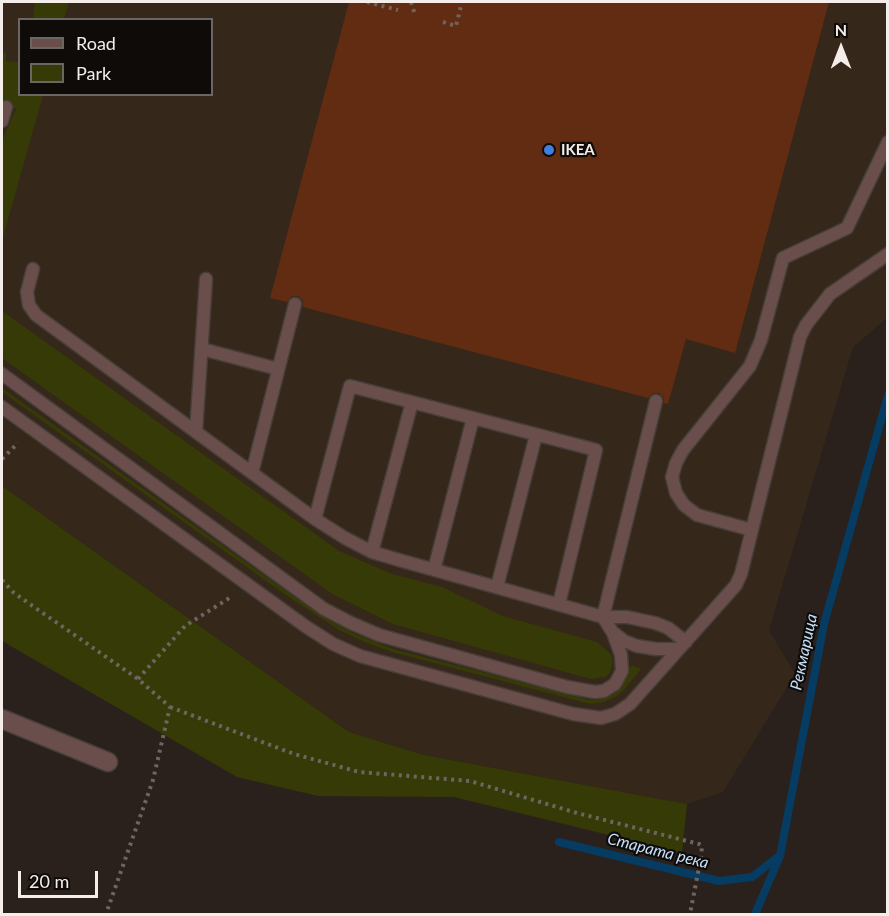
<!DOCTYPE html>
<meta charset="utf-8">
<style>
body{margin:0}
#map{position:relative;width:889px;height:916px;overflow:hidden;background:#2a211c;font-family:Lato,sans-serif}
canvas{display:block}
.frame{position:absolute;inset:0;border:3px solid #f4edea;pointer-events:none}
.legend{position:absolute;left:18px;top:18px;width:195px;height:78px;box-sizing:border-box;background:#0f0b09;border:2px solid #6b6563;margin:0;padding:8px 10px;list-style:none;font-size:18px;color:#f4edea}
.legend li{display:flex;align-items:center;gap:12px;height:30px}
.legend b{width:30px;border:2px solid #6b6563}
.north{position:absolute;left:811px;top:18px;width:60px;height:60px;-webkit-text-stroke:4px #0f0b09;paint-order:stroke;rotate:0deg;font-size:16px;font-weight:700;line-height:24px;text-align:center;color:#f4edea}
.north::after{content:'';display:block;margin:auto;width:21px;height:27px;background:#f4edea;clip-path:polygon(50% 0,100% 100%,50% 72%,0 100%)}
.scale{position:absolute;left:18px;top:871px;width:80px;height:27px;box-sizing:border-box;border:3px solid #f4edea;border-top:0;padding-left:8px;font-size:18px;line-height:21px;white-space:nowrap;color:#f4edea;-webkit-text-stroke:4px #0f0b09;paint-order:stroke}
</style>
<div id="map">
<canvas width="889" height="916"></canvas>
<div class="frame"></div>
<ul class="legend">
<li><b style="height:8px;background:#6a4e4b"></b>Road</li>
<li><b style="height:16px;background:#363a06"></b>Park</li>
</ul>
<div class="north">N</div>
<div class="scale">20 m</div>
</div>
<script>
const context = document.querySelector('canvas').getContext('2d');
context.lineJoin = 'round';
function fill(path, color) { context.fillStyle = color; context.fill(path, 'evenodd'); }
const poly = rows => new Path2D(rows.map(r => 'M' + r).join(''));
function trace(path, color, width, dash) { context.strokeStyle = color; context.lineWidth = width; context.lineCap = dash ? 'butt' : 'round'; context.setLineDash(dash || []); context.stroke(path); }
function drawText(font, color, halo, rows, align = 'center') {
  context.font = font + ' Lato,sans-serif'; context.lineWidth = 4.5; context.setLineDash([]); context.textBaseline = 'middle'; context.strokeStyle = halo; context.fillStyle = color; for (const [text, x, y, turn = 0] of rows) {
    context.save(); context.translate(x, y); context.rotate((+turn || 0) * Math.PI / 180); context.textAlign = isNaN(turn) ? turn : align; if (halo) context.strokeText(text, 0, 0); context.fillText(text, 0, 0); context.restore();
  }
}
fill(poly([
 [2,2,887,2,887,318,853,347,769,630,795,674,723,792,687,804,424,755,349,732,2,486],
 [20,20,212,20,212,94,20,94]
]), '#35271a');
fill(poly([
 [35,2,69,2,64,19,33,19],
 [2,52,6,53,6,61,19,62,20,94,43,95,2,241,2,141,16,109,2,107],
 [2,311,339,551,392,574,442,587,503,616,597,642,611,654,613,661,610,673,605,677,591,679,393,624,334,595,2,358],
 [2,388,292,595,326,619,355,634,393,649,590,700,597,700,614,694,621,686,631,665,641,669,624,690,615,697,604,702,590,704,392,652,367,643,339,630,290,598,2,392],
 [2,486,349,732,424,755,687,804,682,853,454,797,318,796,237,777,2,641]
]), '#363a06');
trace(poly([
 [559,842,719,881,752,877,778,857],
 [755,914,780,856,824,624,888,395]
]), '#063b62', 8);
fill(poly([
 [349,2,829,2,735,353,686,339,668,404,664,403,664,398,659,393,653,393,648,398,303,307,303,301,298,296,292,296,287,302,270,298]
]), '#612c11');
const service = poly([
 [2,121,6,107],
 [33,269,27,292,29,305,36,315,315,519,345,538,372,552,399,560,603,617,627,617,655,623,668,628,686,642],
 [202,349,278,369],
 [2,374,324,609,351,623,379,635,567,687,595,692,604,691,615,684,622,671,621,655,613,633,603,617,656,401],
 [2,407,305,626,333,644,360,656,573,714,601,718,615,714,630,704,736,585,741,574,800,337,806,325,830,294,888,254],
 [196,432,206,279],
 [252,473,295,304],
 [315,519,350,386,596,450,559,604],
 [752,530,697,515,684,505,676,493,672,477,676,463,683,450,750,366,761,340,783,258,847,228,888,142],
 [372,552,412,402],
 [434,570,473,418],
 [497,587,536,435],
 [614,633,624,641,637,646,656,649,679,649]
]);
const minor = poly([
 [2,719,108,762]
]);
trace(service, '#463e39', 15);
trace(minor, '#463e39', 21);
trace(poly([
 [367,2,398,10],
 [411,2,415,15],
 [443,22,456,26,462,2],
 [2,459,18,443],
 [2,580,14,593,138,679,170,707,153,780,106,914],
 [138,679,185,626,231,597],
 [170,707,294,754,359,772,470,781,577,813,699,844,702,846,701,857,690,914]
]), '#6e6561', 4, [3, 4.5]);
trace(service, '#6a4e4b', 12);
trace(minor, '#6a4e4b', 18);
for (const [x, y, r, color] of [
 [549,150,6,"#3f7fe0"]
]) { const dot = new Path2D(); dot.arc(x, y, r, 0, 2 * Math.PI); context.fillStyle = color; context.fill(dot); trace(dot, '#0f0b09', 2); }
drawText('bold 15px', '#f4edea', '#0f0b09', [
 ["IKEA",561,150]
], 'left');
drawText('italic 16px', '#c5e0fa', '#0f0b09', [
 ["Рекмарица",804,652,-78],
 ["Старата река",658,851,14]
]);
</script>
